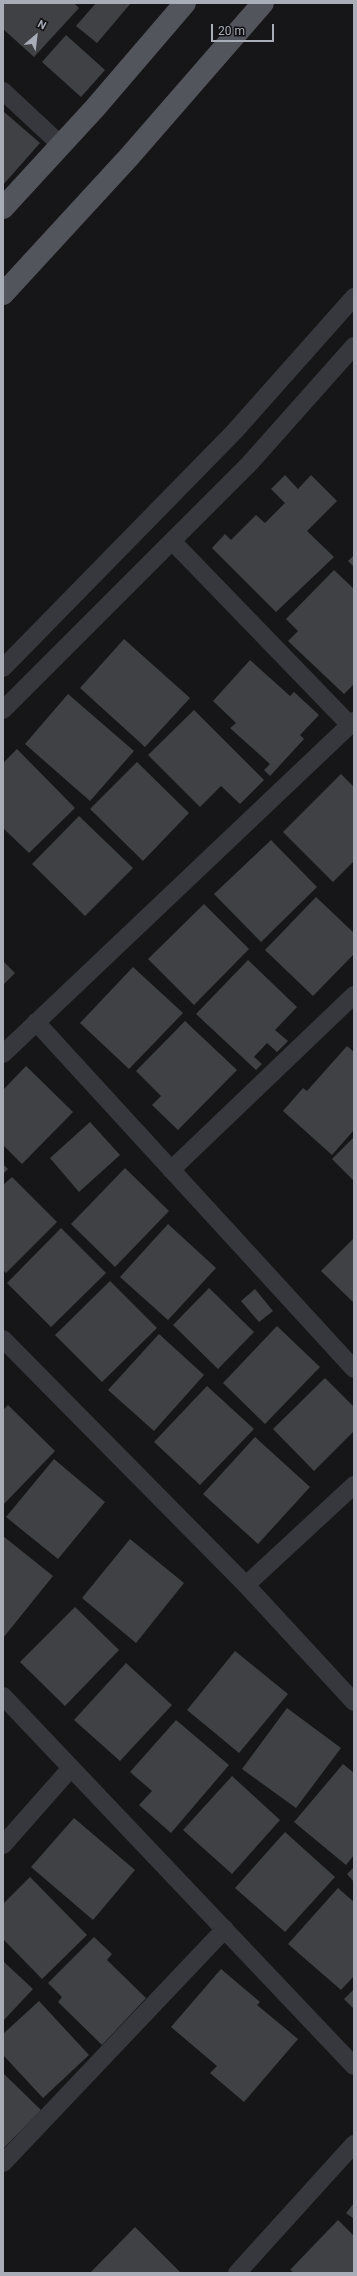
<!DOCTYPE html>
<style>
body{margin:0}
#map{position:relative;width:357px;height:2276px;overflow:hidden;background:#161618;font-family:Roboto,sans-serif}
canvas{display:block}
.frame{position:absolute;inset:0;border:4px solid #a8adb8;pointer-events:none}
.north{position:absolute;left:16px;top:16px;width:40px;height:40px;-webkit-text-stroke:3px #111113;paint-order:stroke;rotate:28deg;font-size:11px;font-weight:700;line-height:16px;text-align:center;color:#a8adb8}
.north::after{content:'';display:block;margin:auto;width:14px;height:18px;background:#a8adb8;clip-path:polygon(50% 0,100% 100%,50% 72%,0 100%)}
.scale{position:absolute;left:211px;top:24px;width:63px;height:18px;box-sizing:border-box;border:2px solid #a8adb8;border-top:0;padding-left:5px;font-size:12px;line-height:14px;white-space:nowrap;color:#a8adb8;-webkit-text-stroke:3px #111113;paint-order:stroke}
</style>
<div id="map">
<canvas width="357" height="2276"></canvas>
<div class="frame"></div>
<div class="north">N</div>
<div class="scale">20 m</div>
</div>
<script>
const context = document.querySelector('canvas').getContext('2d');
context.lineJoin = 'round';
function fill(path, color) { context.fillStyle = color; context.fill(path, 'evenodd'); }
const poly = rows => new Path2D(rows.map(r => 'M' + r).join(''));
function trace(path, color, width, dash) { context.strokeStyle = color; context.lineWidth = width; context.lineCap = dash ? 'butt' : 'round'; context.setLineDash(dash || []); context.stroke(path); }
fill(poly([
 [3,3,74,3,79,8,34,57,3,29],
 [96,3,131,3,97,43,76,26],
 [66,35,105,70,81,97,42,62],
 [3,111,40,143,3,185],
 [285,475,298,489,311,475,337,501,307,531,334,557,276,612,212,548,225,534,231,540,256,515,265,523,285,503,271,489],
 [354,555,354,567,348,561],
 [334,570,354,589,354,684,344,694,288,641,298,631,286,619],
 [124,639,190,698,145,747,80,688],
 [250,660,290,696,294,692,319,715,300,735,304,739,270,776,264,770,270,764,230,728,236,723,213,701],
 [68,694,134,751,90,801,25,744],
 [194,710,264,780,240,804,221,786,200,807,148,755],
 [17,749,75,808,29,853,3,828,3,763],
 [137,762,189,813,143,861,90,809],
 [341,774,354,787,354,861,333,882,283,832],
 [79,816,133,868,85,916,32,864],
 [271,840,317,887,261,942,214,894],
 [316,897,354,933,354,954,313,996,265,950],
 [204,904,249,949,194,1005,148,959],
 [248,960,297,1007,275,1030,288,1041,277,1052,267,1043,254,1057,262,1064,256,1070,196,1014],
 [3,961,15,973,3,985],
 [133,967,183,1013,129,1069,80,1023],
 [185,1021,237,1070,178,1130,152,1105,161,1096,136,1071],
 [347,1046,354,1052,354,1130,332,1155,283,1111,303,1088,307,1091],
 [26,1066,73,1112,22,1164,3,1145,3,1090],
 [90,1122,120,1155,79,1192,50,1158],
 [354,1137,354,1181,332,1159],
 [3,1164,8,1169,3,1174],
 [125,1168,169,1211,115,1267,71,1224],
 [12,1177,57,1222,6,1273,3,1270,3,1185],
 [168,1224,216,1268,168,1320,120,1277],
 [61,1228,106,1273,51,1327,7,1283],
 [354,1238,354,1303,321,1271],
 [110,1281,157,1328,102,1382,55,1335],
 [209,1288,254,1332,218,1369,173,1325],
 [255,1289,273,1311,259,1322,241,1301],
 [277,1326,320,1367,265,1424,223,1383],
 [159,1334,204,1375,154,1431,108,1390],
 [325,1378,354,1407,354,1431,314,1471,273,1429],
 [207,1386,254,1429,200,1485,154,1442],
 [8,1405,55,1451,3,1505,3,1410],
 [255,1437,310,1487,258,1544,203,1494],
 [54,1459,105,1502,58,1559,6,1517],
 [3,1536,53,1576,3,1638],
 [130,1539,184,1583,136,1643,82,1598],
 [75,1607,119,1650,65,1706,20,1662],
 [235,1651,288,1694,239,1753,187,1710],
 [126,1663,172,1705,120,1761,74,1720],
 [287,1708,341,1748,296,1808,242,1769],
 [176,1720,229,1765,171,1833,139,1805,152,1791,130,1772],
 [343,1764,354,1773,354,1855,346,1865,294,1822],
 [232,1776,280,1820,232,1874,183,1830],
 [74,1818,135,1870,93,1920,31,1867],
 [285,1832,335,1877,285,1932,235,1888],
 [354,1867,354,1882,347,1874],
 [30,1877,87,1935,42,1979,3,1939,3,1904],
 [338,1888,354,1902,354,1976,341,1990,288,1944],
 [94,1937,112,1954,107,1960,146,1998,102,2045,58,2002,62,1997,48,1983],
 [3,1961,33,1989,3,2021],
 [221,1969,260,2002,257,2005,298,2039,244,2102,210,2073,217,2066,171,2027],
 [354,1989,354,2009,344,1999],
 [39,2001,89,2055,43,2098,3,2055,3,2034],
 [3,2073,41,2110,3,2149],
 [354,2203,354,2219,346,2213],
 [338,2220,354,2236,354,2273,294,2273,290,2270],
 [135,2227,181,2273,90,2273]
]), '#404145');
trace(poly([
 [3,91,61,145],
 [172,541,350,725],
 [3,668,234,432,354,297],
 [3,710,250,463,354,346],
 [36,1022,354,1369],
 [3,1054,354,721],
 [171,1170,354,995],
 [3,1339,246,1585,354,1702],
 [246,1585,354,1485],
 [3,1696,354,2066],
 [3,1845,71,1768],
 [3,2163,225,1929],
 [237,2273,354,2144]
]), '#37383d', 18);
trace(poly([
 [3,208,95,108,185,3],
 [3,294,129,157,263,3]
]), '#53555c', 22);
</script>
